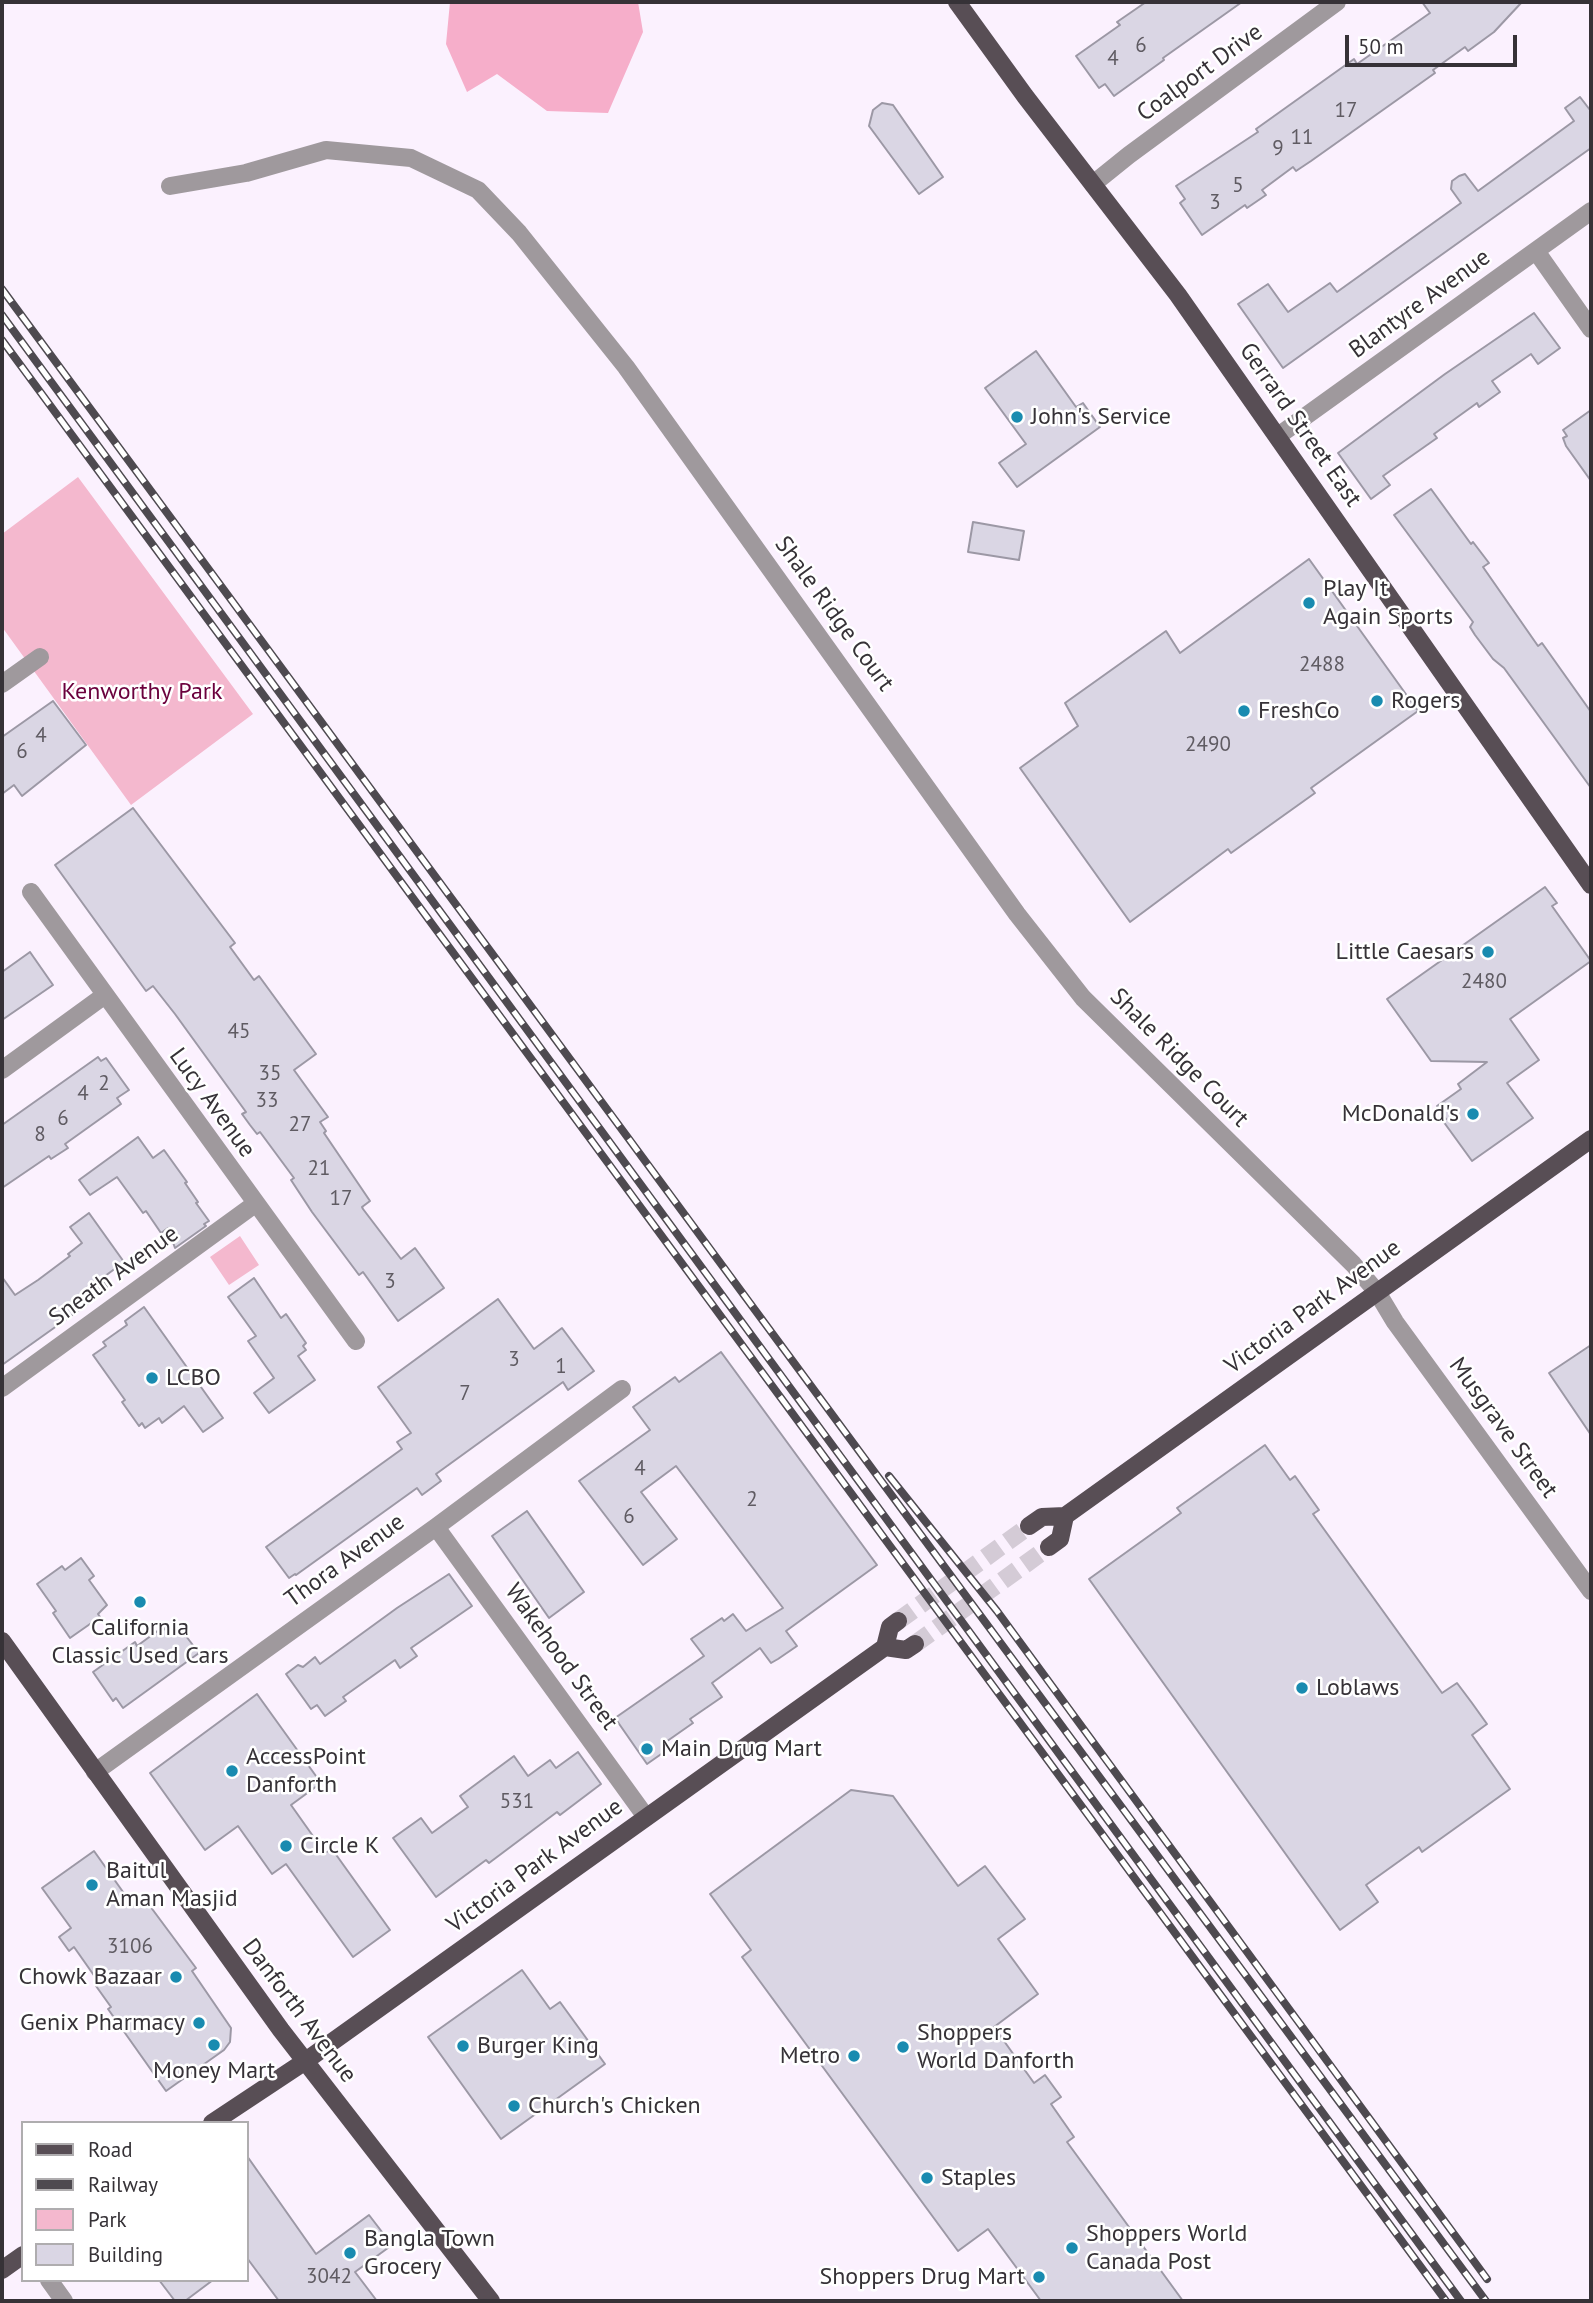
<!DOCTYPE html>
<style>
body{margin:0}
#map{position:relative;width:1593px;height:2303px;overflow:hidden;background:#fbf1fe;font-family:"PT Sans",sans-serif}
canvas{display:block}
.frame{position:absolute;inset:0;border:4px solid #363237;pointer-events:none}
.legend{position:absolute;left:21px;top:2121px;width:228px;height:161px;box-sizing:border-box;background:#fff;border:2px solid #afadaf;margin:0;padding:9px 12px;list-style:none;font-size:21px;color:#363237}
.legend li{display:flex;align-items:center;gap:14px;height:35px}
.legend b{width:35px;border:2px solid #afadaf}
.scale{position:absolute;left:1345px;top:35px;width:172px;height:32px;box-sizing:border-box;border:4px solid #363237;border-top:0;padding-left:9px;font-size:21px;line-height:24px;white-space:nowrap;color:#363237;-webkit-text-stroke:5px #fff;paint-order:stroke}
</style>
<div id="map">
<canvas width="1593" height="2303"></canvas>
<div class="frame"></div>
<ul class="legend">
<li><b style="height:9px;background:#584e55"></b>Road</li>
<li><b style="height:9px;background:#4e4a50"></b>Railway</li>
<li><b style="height:19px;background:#f4b8ce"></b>Park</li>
<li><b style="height:19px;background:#dad6e4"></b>Building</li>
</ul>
<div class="scale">50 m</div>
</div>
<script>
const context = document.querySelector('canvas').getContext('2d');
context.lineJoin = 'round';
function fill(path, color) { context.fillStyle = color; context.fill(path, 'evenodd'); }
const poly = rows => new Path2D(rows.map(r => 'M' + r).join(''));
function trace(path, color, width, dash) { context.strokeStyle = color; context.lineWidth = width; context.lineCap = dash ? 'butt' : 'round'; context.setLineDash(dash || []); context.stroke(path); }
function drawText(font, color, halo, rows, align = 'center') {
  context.font = font + ' "PT Sans",sans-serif'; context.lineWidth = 5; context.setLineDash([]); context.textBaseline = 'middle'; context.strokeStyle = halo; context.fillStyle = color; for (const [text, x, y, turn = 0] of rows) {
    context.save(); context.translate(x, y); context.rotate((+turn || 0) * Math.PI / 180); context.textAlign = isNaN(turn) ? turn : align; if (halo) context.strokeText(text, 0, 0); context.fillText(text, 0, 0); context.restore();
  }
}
fill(poly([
 [78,477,253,714,131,805,2,627,2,534],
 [240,1236,259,1265,229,1285,210,1257]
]), '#f4b8ce');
fill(poly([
 [450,2,638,2,643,32,608,113,547,111,497,74,467,92,446,44]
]), '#f6aeca');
const building = poly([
 [1146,2,1242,2,1163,58,1164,60,1114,96,1105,84,1099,88,1076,56,1120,25,1117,22,1146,2],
 [1422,2,1522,2,1494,32,1468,51,1465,47,1433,70,1435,73,1311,161,1296,171,1293,167,1262,190,1266,195,1247,208,1245,205,1202,235,1180,203,1185,199,1176,186,1258,132,1256,129,1354,59,1357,64,1430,13,1422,2],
 [1580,97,1590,110,1591,109,1591,148,1283,368,1238,304,1268,284,1288,312,1330,283,1337,292,1461,203,1451,189,1452,181,1459,176,1465,174,1478,191,1574,121,1565,108,1580,97],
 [882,103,893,105,943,177,919,194,869,126,873,110,882,103],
 [1534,313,1560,348,1538,364,1531,354,1492,381,1500,392,1479,407,1477,403,1434,434,1437,438,1383,476,1390,485,1371,499,1338,453,1445,374,1534,313],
 [1036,351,1076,407,1083,403,1100,427,1017,487,999,463,1026,444,985,388,1036,351],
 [1591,410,1591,481,1566,446,1563,438,1567,436,1563,430,1591,410],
 [1431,489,1471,544,1473,542,1489,563,1483,567,1538,646,1542,643,1591,712,1591,788,1504,668,1493,659,1475,635,1470,627,1473,622,1394,515,1431,489],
 [973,522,1024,531,1019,560,968,552,973,522],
 [1309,559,1418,711,1311,788,1315,793,1231,853,1228,849,1130,922,1020,768,1078,726,1065,703,1166,631,1180,653,1309,559],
 [53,701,86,745,22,796,14,785,2,794,2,737,53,701],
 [133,808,235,943,230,947,254,980,259,976,316,1054,294,1070,328,1117,320,1122,326,1131,324,1133,370,1201,362,1207,363,1209,401,1259,415,1248,444,1288,398,1321,363,1272,359,1275,312,1212,291,1180,294,1178,260,1132,257,1134,250,1125,242,1114,246,1112,175,1014,153,986,146,991,55,865,133,808],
 [1545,887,1557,903,1552,906,1591,961,1510,1019,1539,1060,1507,1083,1533,1118,1472,1161,1443,1121,1446,1119,1437,1106,1461,1089,1458,1084,1487,1062,1431,1061,1387,999,1545,887],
 [30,952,53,985,2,1020,2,972,30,952],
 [98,1057,101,1061,106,1058,129,1090,117,1098,121,1104,65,1144,68,1148,51,1159,49,1156,2,1188,2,1125,98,1057],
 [138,1137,153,1158,164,1150,187,1182,185,1183,198,1202,196,1203,209,1221,204,1224,206,1226,175,1248,168,1228,161,1233,146,1211,143,1213,117,1177,90,1195,79,1180,138,1137],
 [89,1213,124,1262,101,1279,107,1287,95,1297,96,1298,2,1365,2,1277,15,1295,38,1280,70,1256,68,1254,82,1243,70,1227,89,1213],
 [254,1278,281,1318,286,1314,306,1343,303,1346,306,1350,298,1356,315,1380,269,1413,254,1393,274,1378,248,1341,256,1336,228,1297,254,1278],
 [498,1299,534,1349,562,1328,594,1371,568,1390,563,1382,436,1474,441,1481,422,1495,417,1488,296,1575,295,1574,289,1578,266,1547,402,1449,397,1442,411,1433,378,1387,498,1299],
 [144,1307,223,1418,203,1432,184,1406,162,1423,159,1418,145,1428,142,1423,139,1426,122,1402,125,1400,93,1355,106,1346,103,1342,127,1325,125,1321,144,1307],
 [1591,1345,1591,1435,1549,1373,1591,1345],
 [721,1352,877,1565,786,1631,797,1646,778,1659,771,1663,760,1648,712,1683,722,1697,690,1719,693,1723,663,1744,667,1750,647,1764,615,1718,704,1656,691,1639,722,1618,724,1621,733,1614,746,1631,783,1608,676,1466,641,1492,677,1539,643,1565,579,1481,650,1430,633,1407,675,1377,679,1382,721,1352],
 [1265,1445,1290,1480,1295,1476,1319,1510,1313,1514,1442,1693,1457,1683,1472,1703,1487,1724,1472,1735,1510,1789,1422,1852,1419,1847,1366,1885,1378,1902,1340,1930,1089,1579,1181,1513,1177,1508,1265,1445],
 [527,1511,584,1592,549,1618,492,1536,527,1511],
 [81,1558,94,1576,89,1580,107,1605,98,1614,100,1617,70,1638,53,1613,56,1611,37,1584,62,1566,65,1570,81,1558],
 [449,1574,472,1606,411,1648,417,1656,400,1668,395,1660,343,1697,346,1701,325,1716,317,1705,311,1709,286,1674,298,1665,303,1667,315,1657,320,1664,397,1608,449,1574],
 [163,1627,169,1634,179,1627,199,1653,123,1708,116,1698,113,1701,93,1672,135,1642,137,1646,163,1627],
 [257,1694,321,1783,291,1805,325,1853,332,1849,390,1930,353,1957,286,1864,272,1874,238,1826,205,1850,150,1773,257,1694],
 [578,1752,601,1784,560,1815,557,1812,489,1863,486,1860,436,1897,393,1838,421,1818,432,1833,468,1807,460,1796,514,1756,528,1776,550,1760,556,1768,578,1752],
 [851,1790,893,1796,958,1886,985,1866,1025,1919,998,1939,1038,1994,994,2027,1034,2083,1045,2075,1061,2097,1051,2104,1074,2137,1067,2142,1183,2301,1041,2301,988,2229,958,2251,742,1957,751,1950,710,1894,851,1790],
 [94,1851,133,1906,144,1898,196,1968,192,1971,231,2028,230,2042,224,2050,166,2091,108,2009,111,2007,96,1986,100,1984,74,1947,69,1951,59,1937,71,1928,42,1888,94,1851],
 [522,1970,550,2009,560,2002,605,2064,501,2139,428,2037,522,1970],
 [247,2156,316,2254,369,2215,392,2245,355,2272,377,2301,279,2301,247,2258,247,2156],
 [159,2280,213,2280,185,2301,175,2301,159,2280]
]);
fill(building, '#dad6e4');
trace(building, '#9c98a5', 2);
trace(poly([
 [898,1621,1029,1526],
 [915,1644,1049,1547]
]), '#d4cbd6', 18, [18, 9]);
trace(poly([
 [1093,184,1129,155,1337,2],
 [170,186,246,173,326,150,411,158,478,190,519,233,626,367,1017,914,1083,998,1353,1264,1377,1292,1395,1322,1591,1591],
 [1536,251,1591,329],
 [1278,436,1591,211],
 [2,684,40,657],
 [31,892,356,1341],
 [2,1070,105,995],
 [2,1388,255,1204],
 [436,1527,646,1817],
 [95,1772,436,1527,622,1389],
 [49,2280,64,2301]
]), '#9f999d', 18);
trace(poly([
 [957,2,1025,96,1178,295,1591,885],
 [1029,1526,1042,1517,1065,1516,1591,1139],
 [1049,1547,1060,1539,1065,1516],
 [2,1641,281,2030,491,2301],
 [885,1647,906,1650,915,1644],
 [212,2123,304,2062,885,1647,890,1627,898,1621],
 [2,2270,23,2255]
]), '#584e55', 18);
const rail = poly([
 [2,289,1486,2301],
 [2,315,1461,2301],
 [2,340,1446,2301],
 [889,1476,997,1611,1487,2279]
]);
trace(rail, '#4e4a50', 8);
trace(rail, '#fff', 5, [16]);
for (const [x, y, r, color] of [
 [1017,417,7,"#198bb0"],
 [1309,603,7,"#198bb0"],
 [1377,701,7,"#198bb0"],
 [1244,711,7,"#198bb0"],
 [1488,952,7,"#198bb0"],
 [1473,1114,7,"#198bb0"],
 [152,1378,7,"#198bb0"],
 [140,1602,7,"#198bb0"],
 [1302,1688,7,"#198bb0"],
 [647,1749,7,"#198bb0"],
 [232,1771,7,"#198bb0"],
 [286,1846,7,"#198bb0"],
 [92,1885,7,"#198bb0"],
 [176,1977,7,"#198bb0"],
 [199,2023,7,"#198bb0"],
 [214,2045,7,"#198bb0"],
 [463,2046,7,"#198bb0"],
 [903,2047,7,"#198bb0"],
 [854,2056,7,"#198bb0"],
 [514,2106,7,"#198bb0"],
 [927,2178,7,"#198bb0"],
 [1072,2248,7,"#198bb0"],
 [350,2253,7,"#198bb0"],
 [1039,2277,7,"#198bb0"]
]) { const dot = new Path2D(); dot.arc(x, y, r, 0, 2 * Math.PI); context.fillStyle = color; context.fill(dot); trace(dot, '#fff', 2.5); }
drawText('21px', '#5f5b62', null, [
 ["6",1141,46],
 ["4",1113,59],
 ["17",1346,111],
 ["11",1302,138],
 ["9",1278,149],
 ["5",1238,186],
 ["3",1215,203],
 ["2488",1322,665],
 ["4",41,736],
 ["2490",1208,745],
 ["6",22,752],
 ["2480",1484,982],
 ["45",239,1032],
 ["35",270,1074],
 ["2",104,1084],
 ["4",83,1094],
 ["33",267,1101],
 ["6",63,1119],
 ["27",300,1125],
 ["8",40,1135],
 ["21",319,1169],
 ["17",341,1199],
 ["3",390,1282],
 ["3",514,1360],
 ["1",561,1367],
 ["7",465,1394],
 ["4",640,1469],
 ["2",752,1500],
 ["6",629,1517],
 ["531",517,1802],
 ["3106",130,1947],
 ["3042",329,2277]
]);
drawText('24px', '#363237', '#fff', [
 ["Coalport Drive",1200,73,-36],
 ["Blantyre Avenue",1420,304,-36],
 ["Gerrard Street East",1300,425,55],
 ["Shale Ridge Court",834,614,54],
 ["Shale Ridge Court",1179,1058,45],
 ["Lucy Avenue",212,1103,54],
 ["Sneath Avenue",114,1276,-36],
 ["Victoria Park Avenue",1313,1307,-36],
 ["Musgrave Street",1503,1428,54],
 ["Thora Avenue",345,1561,-36],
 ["Wakehood Street",561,1657,54],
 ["Victoria Park Avenue",535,1866,-36],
 ["Danforth Avenue",299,2011,53]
]);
drawText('24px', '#363237', '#fff', [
 ["John's Service",1031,417],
 ["Play It",1323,589],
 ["Again Sports",1323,617],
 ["Rogers",1391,701],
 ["FreshCo",1258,711],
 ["Little Caesars",1474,952,"right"],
 ["McDonald's",1459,1114,"right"],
 ["LCBO",166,1378],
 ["California",140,1628,"center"],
 ["Classic Used Cars",140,1656,"center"],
 ["Loblaws",1316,1688],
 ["Main Drug Mart",661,1749],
 ["AccessPoint",246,1757],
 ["Danforth",246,1785],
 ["Circle K",300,1846],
 ["Baitul",106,1871],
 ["Aman Masjid",106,1899],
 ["Chowk Bazaar",162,1977,"right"],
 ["Genix Pharmacy",185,2023,"right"],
 ["Shoppers",917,2033],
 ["World Danforth",917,2061],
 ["Burger King",477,2046],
 ["Metro",840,2056,"right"],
 ["Money Mart",214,2071,"center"],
 ["Church's Chicken",528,2106],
 ["Staples",941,2178],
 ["Shoppers World",1086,2234],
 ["Canada Post",1086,2262],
 ["Bangla Town",364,2239],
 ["Grocery",364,2267],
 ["Shoppers Drug Mart",1025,2277,"right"]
], 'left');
drawText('24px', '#6b003d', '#fff', [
 ["Kenworthy Park",142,692]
]);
</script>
